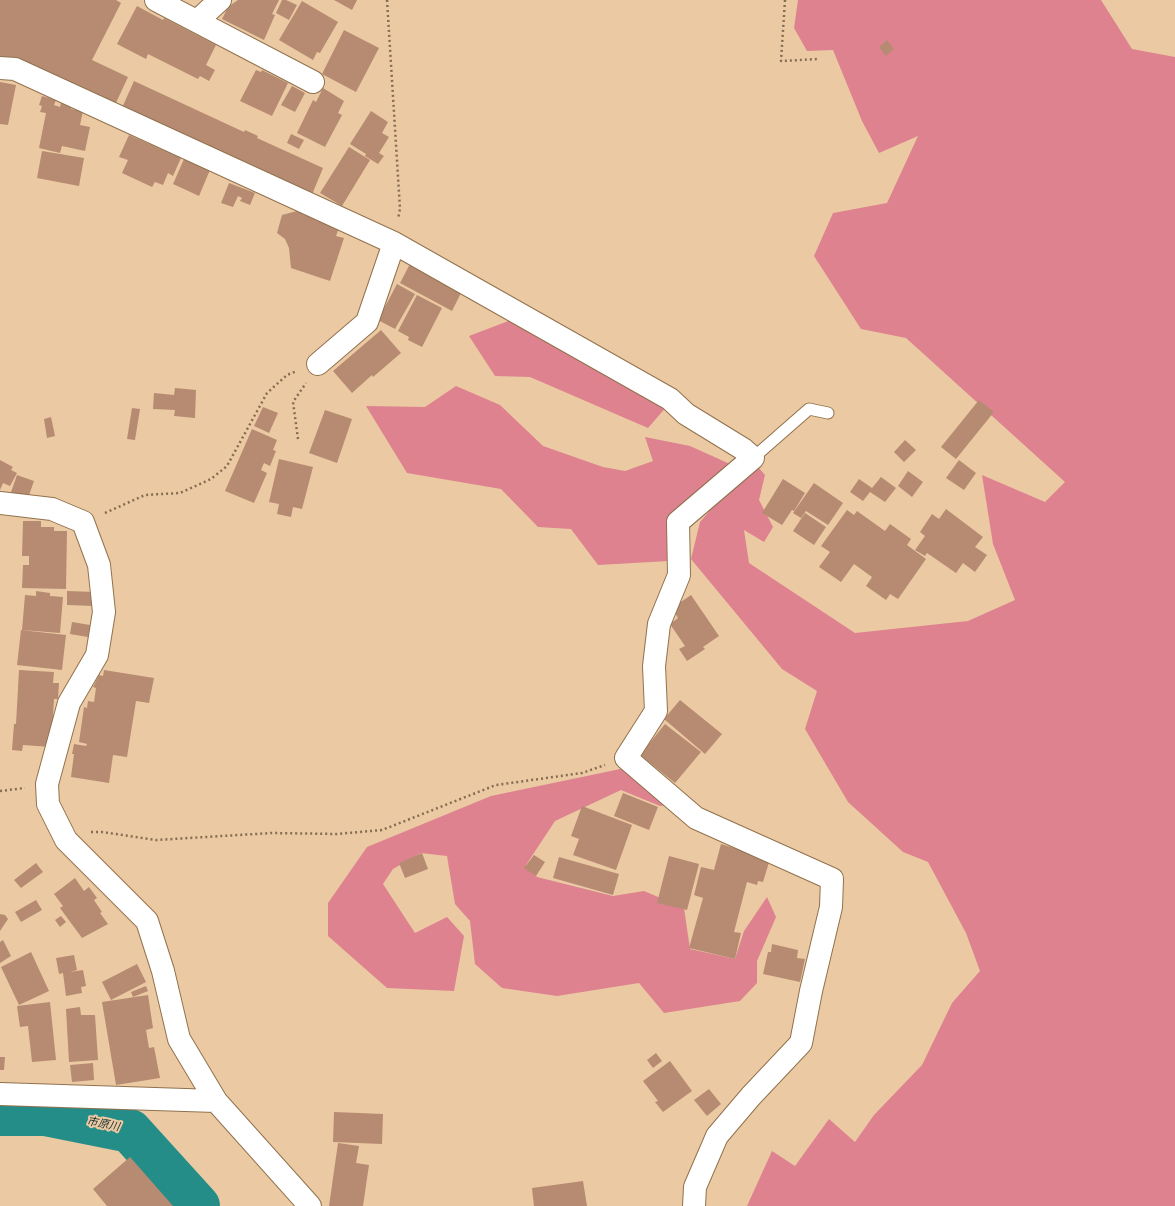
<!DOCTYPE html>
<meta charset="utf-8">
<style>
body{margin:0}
canvas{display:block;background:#ebc9a2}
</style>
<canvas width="1175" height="1206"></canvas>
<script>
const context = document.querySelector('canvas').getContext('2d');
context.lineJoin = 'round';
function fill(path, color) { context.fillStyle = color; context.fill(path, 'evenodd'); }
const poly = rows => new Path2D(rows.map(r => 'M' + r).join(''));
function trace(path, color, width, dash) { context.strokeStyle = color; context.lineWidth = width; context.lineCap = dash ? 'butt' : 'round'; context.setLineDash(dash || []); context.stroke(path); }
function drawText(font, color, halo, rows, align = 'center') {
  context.font = font + ' "Source Sans 3","Noto Sans JP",sans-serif'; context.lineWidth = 4; context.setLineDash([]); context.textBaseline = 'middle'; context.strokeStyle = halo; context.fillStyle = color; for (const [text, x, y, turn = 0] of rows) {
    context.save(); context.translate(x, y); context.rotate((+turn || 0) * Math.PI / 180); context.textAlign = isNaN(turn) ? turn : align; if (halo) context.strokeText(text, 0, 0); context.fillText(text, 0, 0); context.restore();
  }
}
fill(poly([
 [798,0,1101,0,1132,49,1175,57,1175,1206,747,1206,772,1151,795,1166,829,1119,855,1142,874,1115,922,1065,952,1003,980,971,966,933,928,862,903,852,848,802,805,729,817,691,782,669,691,559,700,522,726,492,758,467,765,475,759,500,773,527,764,542,744,530,749,563,855,633,968,621,1015,600,993,544,982,475,1045,502,1065,482,906,338,861,329,814,256,833,213,887,203,918,136,879,153,862,121,833,50,807,51,794,28],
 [511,320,668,405,648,428,530,377,495,376,469,336],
 [456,386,500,405,543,446,603,467,625,471,653,461,645,437,690,446,730,464,673,513,669,561,598,565,571,529,538,527,501,489,407,473,366,406,425,407],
 [625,768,668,805,660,806,621,790,555,821,526,865,537,877,613,896,644,891,684,908,690,949,735,959,744,931,767,897,776,917,757,961,757,983,740,1001,664,1013,639,983,557,996,502,988,475,964,470,921,455,904,447,856,421,853,393,869,383,884,415,933,447,917,464,936,454,991,387,988,328,936,328,903,367,847,491,796]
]), '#de8290');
trace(poly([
 [0,1114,45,1114,130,1131,198,1206]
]), '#248d88', 44);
fill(poly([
 [0,0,116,0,121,3,92,60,128,77,115,105,0,57],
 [238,0,279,0,272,14,275,15,264,40,222,19,228,7],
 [282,0,286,0,297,5,289,20,276,13],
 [334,0,357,0,352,10],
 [302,1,338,22,320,53,317,52,313,60,279,40],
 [137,6,163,20,164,18,216,45,206,65,215,70,209,81,200,76,198,79,148,54,146,59,117,44],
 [344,30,379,48,356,92,322,74],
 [887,40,894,49,886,56,879,47],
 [256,70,261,72,262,70,288,83,272,116,240,101],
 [134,81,244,132,245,130,258,136,257,138,323,168,311,197,121,110],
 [0,82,16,85,8,125,0,124],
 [292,86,305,93,295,112,281,105],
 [323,88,344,101,338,113,342,115,325,147,297,133,313,100,316,102],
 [42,96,56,100,54,105,60,107,61,103,72,106,71,109,83,111,80,125,90,127,85,151,62,146,60,153,39,148,46,113,40,112,42,106,39,105],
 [371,111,388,122,382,133,389,137,379,153,384,156,378,164,365,156,366,154,350,144],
 [291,134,304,140,299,149,287,143],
 [129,135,181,158,173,176,168,173,163,185,155,182,152,187,122,173,128,160,119,157],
 [349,147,370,160,342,206,320,193],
 [42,151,84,158,79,186,37,178],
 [184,159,210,170,199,196,173,184],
 [229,183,255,193,250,205,240,201,242,198,238,196,233,207,221,203],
 [297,211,316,218,315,220,339,228,336,236,344,238,330,281,291,268,289,248,285,239,277,233,282,215],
 [411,262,463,289,452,311,400,283],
 [397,284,415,294,395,329,378,320],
 [417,295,442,308,422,347,408,340,409,337,398,331],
 [381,330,401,353,373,377,372,375,352,393,333,371],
 [175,388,196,390,195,418,174,416,175,410,153,409,154,393,174,395],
 [979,400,994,412,956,459,941,447],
 [263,407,278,413,269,433,254,426],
 [132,408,140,409,135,440,127,439],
 [325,410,352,419,337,463,309,453],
 [51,417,55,436,47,438,44,419],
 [252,429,277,440,273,450,276,451,270,466,264,463,261,470,267,473,254,503,225,491],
 [905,440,916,450,904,462,894,452],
 [279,459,313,467,302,509,293,507,291,517,277,514,279,504,269,502],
 [0,460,13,467,11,470,17,473,10,486,3,483,0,490],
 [959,460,976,473,964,490,946,478],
 [908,471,923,482,912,497,898,486],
 [17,475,34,481,27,501,10,495],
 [881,477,896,488,885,502,870,492,863,501,850,492,859,479,872,488],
 [783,479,805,493,794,511,792,510,782,525,762,513],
 [814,483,843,503,828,525,806,511,801,518,793,513],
 [946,509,983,537,975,547,987,555,975,572,963,563,956,573,927,553,925,556,915,550,925,536,920,532,932,514,939,519],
 [847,510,854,515,857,511,885,531,890,524,911,539,907,545,926,559,898,599,890,594,886,600,866,586,872,577,854,564,841,582,819,567,830,552,821,546],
 [805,513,826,527,814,545,793,531],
 [23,521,41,521,41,527,54,527,54,531,67,531,66,589,22,588,23,565,29,565,29,556,22,556],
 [36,591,50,593,50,596,63,597,60,633,22,630,25,595,36,596],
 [67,591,95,592,94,606,67,605],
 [691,595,719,636,703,647,705,649,687,661,679,649,685,646,670,624,678,618,672,608],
 [72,622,90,625,88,637,70,634],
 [21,630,66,635,62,670,17,665],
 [19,670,54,672,53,683,59,683,58,699,54,699,51,747,23,745,22,751,12,750,14,724,16,724],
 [104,670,154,678,149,703,136,701,127,757,113,755,109,783,71,777,74,754,72,754,74,744,86,746,87,744,79,742,84,707,87,708,88,701,94,702,96,688,93,687,99,675,103,676],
 [680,700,722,734,705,754,664,719],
 [665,724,701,752,675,783,640,755],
 [623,793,658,807,649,830,614,816],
 [582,806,632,825,616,870,573,855,579,839,571,836],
 [721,844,770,859,763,882,758,881,757,885,747,882,734,932,741,933,735,959,689,948,703,898,694,895,701,867,714,870],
 [422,853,428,869,405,878,399,863],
 [534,855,545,862,536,876,524,868],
 [669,856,699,864,687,910,657,903],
 [559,857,619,874,613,895,553,878],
 [36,863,43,872,21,888,14,880],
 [75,878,84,891,89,887,97,898,94,900,102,912,100,913,108,924,82,938,60,908,63,906,54,894],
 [36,900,42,910,21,922,15,912],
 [0,914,5,915,8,919,0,931],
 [61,916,66,922,60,927,55,920],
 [3,940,11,956,0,963,0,942],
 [772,944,798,950,797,958,805,959,800,982,763,974,768,952,771,952],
 [31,952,49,991,19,1005,1,967],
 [74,955,77,970,70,972,83,970,86,986,81,987,82,993,66,996,63,973,59,974,56,958],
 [137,964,146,982,111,1000,102,982],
 [146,986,148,991,133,997,131,992],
 [148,995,153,1028,146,1030,149,1048,154,1047,160,1078,116,1085,102,1002],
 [50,1002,56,1060,32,1062,28,1026,20,1027,17,1006],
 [80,1007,81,1015,95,1015,98,1060,69,1062,66,1009],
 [656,1053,662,1061,653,1068,647,1060],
 [0,1057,5,1057,4,1070,0,1070],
 [670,1061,692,1091,663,1112,655,1102,658,1101,643,1081],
 [93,1063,94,1080,72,1082,70,1065],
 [709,1089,721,1104,707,1116,694,1100],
 [334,1112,383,1114,382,1144,333,1142],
 [338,1143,359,1146,356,1163,369,1165,363,1206,329,1206],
 [130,1157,138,1166,173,1206,107,1206,93,1189],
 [583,1181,587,1206,534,1206,532,1188]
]), '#b78b72');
const service = poly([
 [753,458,809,409,828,413]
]);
const minor = poly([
 [156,0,313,82],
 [197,21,220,0],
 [0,68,15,69,394,243,670,399,686,414,743,449,753,458,678,522,679,575,659,624,654,666,656,711,626,758,696,818,832,879,831,907,811,991,801,1043,751,1096,717,1136,695,1187,694,1206],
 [318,364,367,322,394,243],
 [0,503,52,509,83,522,99,565,104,612,97,655,69,703,47,784,48,804,66,840,147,921,163,971,179,1039,216,1101],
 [0,1094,216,1101,310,1206]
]);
trace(service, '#91724e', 13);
trace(minor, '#91724e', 24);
trace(poly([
 [387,0,400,209,398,219],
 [785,0,781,61,818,59],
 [298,439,293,402,306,383],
 [105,513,145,495,180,493,211,479,227,466,267,393,287,375,297,371],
 [0,791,25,788],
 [91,832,102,832,156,840,272,833,337,834,382,830,496,785,582,773,605,765]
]), '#856d53', 2.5, [2, 3]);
trace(service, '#fff', 11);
trace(minor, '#fff', 22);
drawText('italic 11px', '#1d3332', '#ebc9a2', [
 ["市原川",103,1125,11]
]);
</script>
